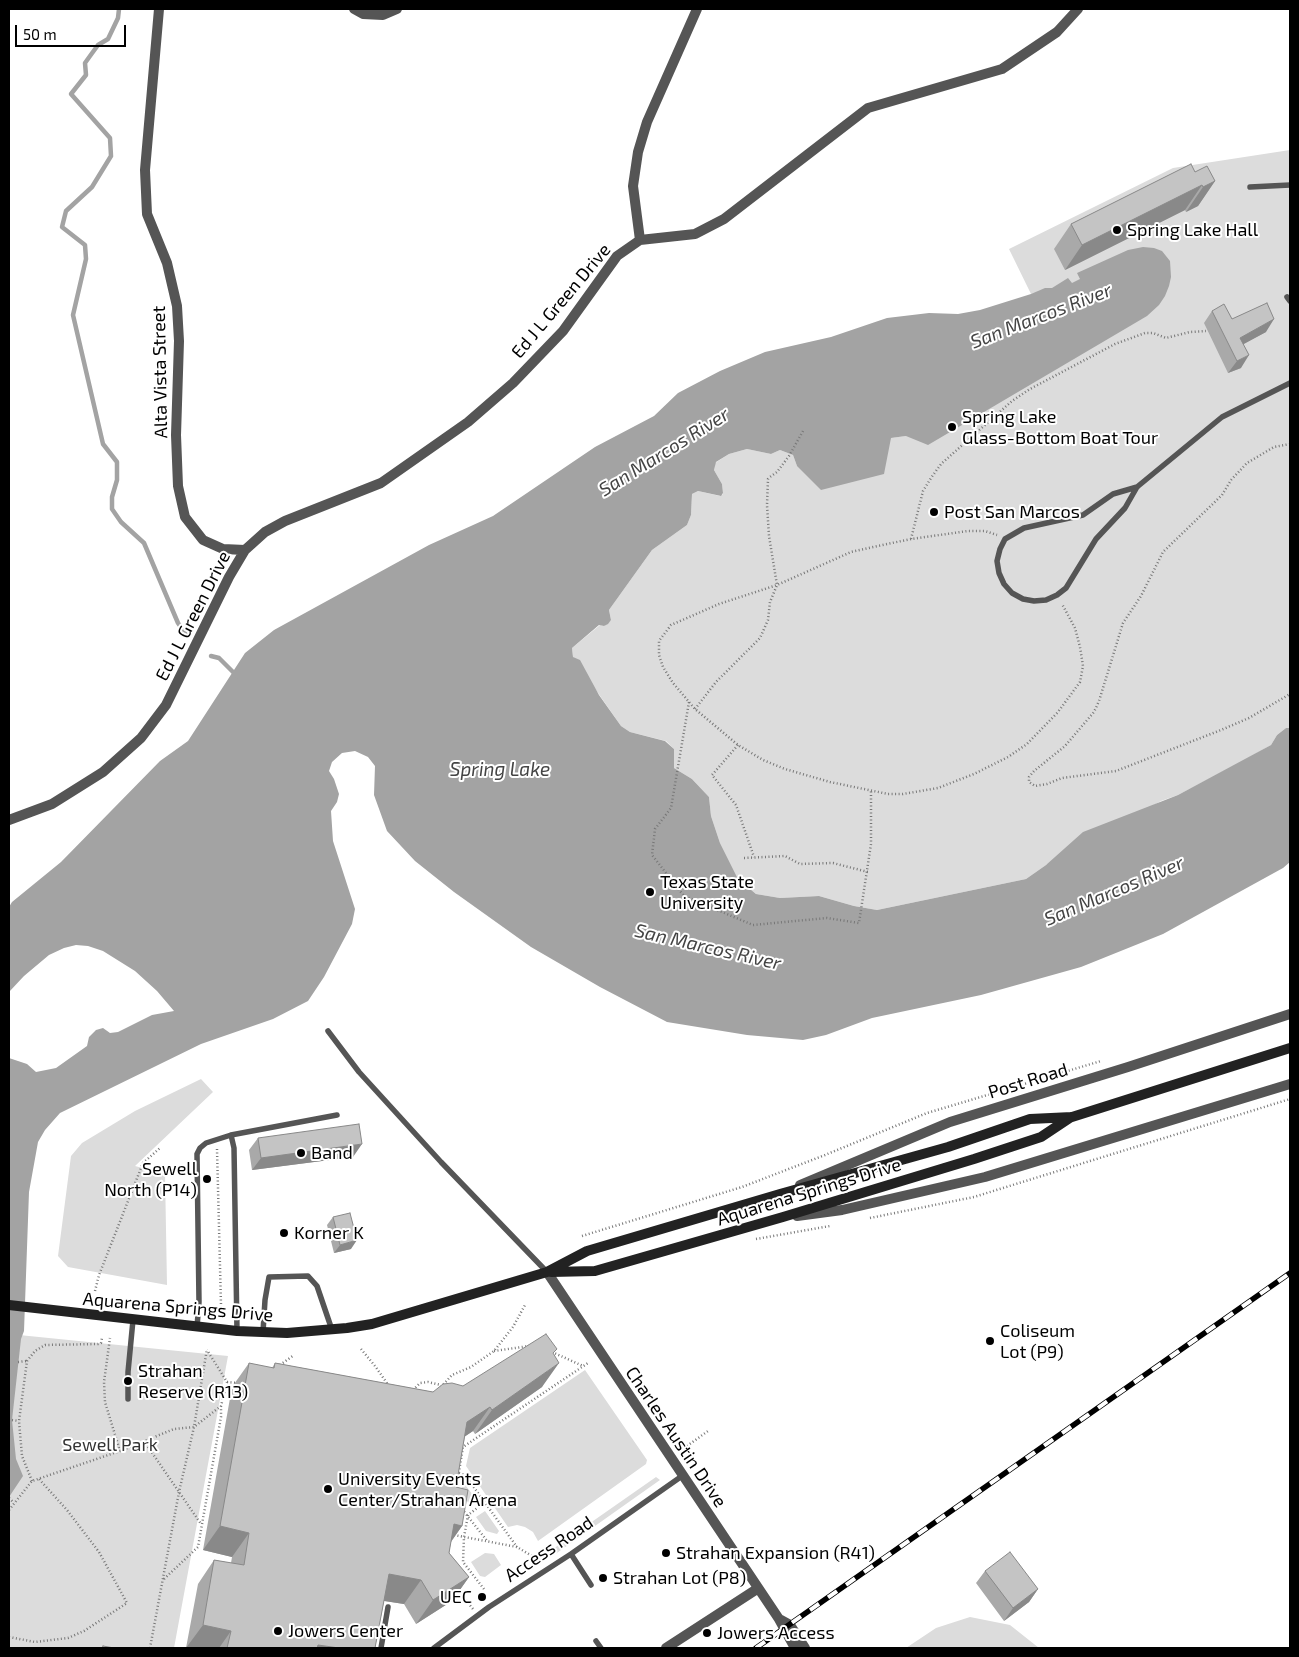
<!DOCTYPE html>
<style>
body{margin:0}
#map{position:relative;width:1299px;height:1657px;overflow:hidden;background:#fff;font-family:"Exo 2",sans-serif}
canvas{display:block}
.frame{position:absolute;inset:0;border:10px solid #000;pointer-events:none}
.scale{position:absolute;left:15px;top:25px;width:111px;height:22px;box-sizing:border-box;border:2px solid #000;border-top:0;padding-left:6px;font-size:15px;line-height:18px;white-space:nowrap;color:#000;-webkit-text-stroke:4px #fff;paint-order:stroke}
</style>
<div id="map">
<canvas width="1299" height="1657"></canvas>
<div class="frame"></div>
<div class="scale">50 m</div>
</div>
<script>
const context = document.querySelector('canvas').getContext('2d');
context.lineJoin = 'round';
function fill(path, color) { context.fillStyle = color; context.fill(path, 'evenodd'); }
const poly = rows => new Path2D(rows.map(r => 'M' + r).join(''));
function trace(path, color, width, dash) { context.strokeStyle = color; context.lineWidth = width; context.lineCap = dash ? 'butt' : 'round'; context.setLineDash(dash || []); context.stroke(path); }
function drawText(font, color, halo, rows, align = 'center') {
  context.font = font + ' "Exo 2",sans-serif'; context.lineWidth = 4; context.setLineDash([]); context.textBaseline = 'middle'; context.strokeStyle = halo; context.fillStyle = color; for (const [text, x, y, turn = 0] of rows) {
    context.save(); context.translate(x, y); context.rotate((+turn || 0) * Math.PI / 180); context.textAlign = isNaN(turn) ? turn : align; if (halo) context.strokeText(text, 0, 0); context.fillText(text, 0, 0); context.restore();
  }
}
fill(poly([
 [1290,150,1290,728,1286,728,1277,735,1271,745,1241,762,1178,795,1161,801,1046,865,1026,879,877,910,854,906,819,896,780,898,756,894,738,879,720,843,711,816,709,797,692,779,674,768,674,749,666,741,630,732,621,726,573,657,572,648,600,625,604,626,611,620,609,610,652,550,687,525,691,515,692,494,698,491,720,496,723,494,722,484,714,470,715,463,729,454,747,449,771,454,780,450,793,455,797,466,891,438,906,436,1031,294,1009,249,1173,168],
 [201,1079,213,1092,135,1166,165,1174,167,1285,68,1267,58,1256,71,1156,82,1143,135,1111],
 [9,1334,228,1356,174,1648,9,1648],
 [585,1370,647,1460,646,1464,538,1541,533,1532,525,1527,517,1525,508,1527,466,1466,470,1448],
 [656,1477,660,1480,554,1555,552,1553,553,1549],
 [463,1482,476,1499,469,1503,460,1494],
 [485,1511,499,1531,497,1534,486,1531,476,1517],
 [485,1553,494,1554,501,1565,485,1577,480,1576,471,1562],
 [970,1617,1010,1625,1039,1648,906,1648,936,1628]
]), '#dcdcdc');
fill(poly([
 [1143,247,1154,248,1162,251,1170,261,1171,277,1169,286,1165,296,1159,305,1147,316,928,445,906,436,891,438,884,474,821,490,797,466,793,455,780,450,771,454,747,449,729,454,716,462,714,470,722,484,723,493,721,496,698,491,692,494,691,515,687,525,652,550,609,610,611,620,608,624,604,626,599,625,572,648,573,657,580,660,599,695,621,726,630,732,665,741,674,749,674,768,692,779,709,797,711,816,720,843,738,879,756,894,780,898,819,896,854,906,877,910,1026,879,1046,865,1083,832,1178,795,1271,745,1277,735,1286,728,1290,728,1290,862,1283,868,1163,934,1081,967,981,995,872,1018,826,1035,803,1040,747,1035,667,1022,600,987,531,947,454,892,415,861,387,831,374,795,375,766,368,757,355,751,342,753,332,762,329,771,334,779,339,794,337,802,331,811,333,841,355,909,352,924,324,977,308,1001,273,1019,201,1044,60,1113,45,1130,38,1142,29,1192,24,1331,21,1339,12,1420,16,1459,23,1476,9,1497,9,1058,27,1064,36,1072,56,1068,87,1046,89,1037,96,1030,103,1028,110,1033,118,1032,152,1015,174,1011,157,991,135,971,103,951,88,946,76,945,64,948,49,955,24,976,9,992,9,907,12,902,61,862,160,761,188,741,245,653,274,630,429,545,493,516,595,447,654,416,678,393,720,371,765,352,831,337,887,318,929,313,958,314,980,310,1031,294,1045,288,1052,288,1068,278,1072,283,1080,279,1077,273,1128,250]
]), '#a3a3a3');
trace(poly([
 [119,9,118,18,108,39,98,45,90,56,85,63,86,75,71,94,110,138,111,156,92,187,66,211,62,227,85,245,86,259,73,315,103,444,117,462,117,480,112,497,112,509,121,522,144,543,178,623,187,636],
 [211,656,219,658,237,676]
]), '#a3a3a3', 4.5);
trace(poly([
 [803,431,789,456,777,472,770,477,768,479,767,505,769,536,777,585,719,604,671,625,659,641,659,655,663,667,673,683,695,709,738,745,763,760,785,769,830,782,888,794,903,794,938,788,974,774,1008,757,1027,744,1058,712,1080,682,1083,666,1080,647,1075,628,1062,604],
 [1290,444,1274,447,1247,463,1231,480,1222,495,1163,552,1141,596,1123,623,1099,701,1094,712,1065,746,1034,771,1029,777,1029,782,1035,786,1047,784,1062,778,1116,771,1221,730,1249,718,1290,694],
 [911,539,923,491,931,478,941,464,1012,401,1030,389,1115,344,1145,333,1153,333,1166,338,1190,332,1206,331],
 [689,702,671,808,655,829,652,855,684,896,753,925,827,918,859,923,871,844,871,791],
 [695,709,716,682,760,638,768,620,770,602,777,585,851,552,873,547,911,539,968,531,985,531,997,535],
 [738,745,712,775,736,805,754,857],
 [744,858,785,856,800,864,833,863,868,872],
 [217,1149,221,1305],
 [870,1218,974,1197,1290,1099],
 [582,1236,742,1187,825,1155,927,1113,1101,1061],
 [756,1239,830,1226],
 [95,1291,99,1275,143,1163,160,1148],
 [361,1349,375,1366,389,1386],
 [494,1351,529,1346],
 [552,1352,583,1366],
 [18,1362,27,1361],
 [280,1365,294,1355],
 [227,1382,238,1383],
 [441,1387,452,1375,471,1367,494,1351,513,1327,525,1305],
 [413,1390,420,1383,428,1382,441,1385],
 [12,1420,19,1421],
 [144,1441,201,1524],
 [687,1446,708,1431],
 [120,1451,174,1429,194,1427,221,1406,227,1382,207,1350],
 [459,1473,465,1475,517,1547],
 [32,1481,22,1456,19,1421,27,1361,35,1351,45,1345,98,1344,101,1343,102,1338],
 [456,1490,463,1447,588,1363],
 [9,1498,14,1503],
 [462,1509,488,1542],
 [9,1510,32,1481,120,1451,105,1402,104,1382,110,1338],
 [454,1535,517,1547,532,1556],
 [164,1579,198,1547,221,1417,221,1406],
 [457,1589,473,1609],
 [484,1589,463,1562,464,1537,468,1515,484,1503],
 [9,1637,35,1642,68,1638,84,1631,127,1603,99,1552,67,1510,39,1479],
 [150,1648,179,1492,194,1427,207,1349]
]), '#777', 2.5, [1, 2.5]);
trace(poly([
 [1250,187,1290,185],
 [1287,297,1290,301],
 [1137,487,1113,494,1083,515,1024,528,1005,539,1000,549,997,561,999,573,1004,584,1012,593,1023,599,1034,601,1046,600,1057,595,1066,588,1096,539,1125,508,1137,487,1222,417,1290,383],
 [328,1031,359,1072,441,1162,547,1272],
 [231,1135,234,1148,237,1331],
 [197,1327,199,1302,197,1154,200,1148,206,1143,231,1135,337,1115],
 [263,1332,265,1300,269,1277,308,1276,317,1286,332,1330],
 [128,1399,128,1372,133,1320],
 [571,1554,591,1585],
 [596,1641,601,1648],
 [381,1648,388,1607],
 [434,1648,489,1607,571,1554,682,1476]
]), '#555', 5.5);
trace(poly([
 [159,9,145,170,147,214,167,263,177,306,179,341,176,435,178,486,185,517,203,540,223,549,245,550],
 [354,9,363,14,383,15,397,9],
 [640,240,633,186,638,152,647,122,697,9],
 [9,820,52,804,103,772,141,738,166,705,229,577,245,550,265,532,285,521,381,483,468,422,513,383,563,331,617,256,640,240,695,234,724,219,868,108,1002,69,1057,32,1078,9],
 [666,1648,757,1589]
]), '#555', 10);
trace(poly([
 [800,1185,950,1122,1128,1067,1290,1014],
 [797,1216,842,1210,985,1177,1290,1084],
 [547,1272,779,1619,795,1648],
 [779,1619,790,1625,805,1648]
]), '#555', 10);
trace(poly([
 [551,1272,595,1271,783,1217,974,1159,1041,1137,1071,1117],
 [9,1305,237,1331,287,1333,347,1328,372,1324,547,1272,587,1251,780,1194,948,1147,1030,1119,1072,1117,1290,1048]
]), '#222', 10);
const rail = poly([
 [756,1648,1290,1273]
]);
trace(rail, '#000', 5.5);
trace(rail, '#fff', 4, [11]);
fill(poly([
 [1195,172,1215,181,1198,206,1186,212,1185,210,1065,270,1054,249,1071,224],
 [1212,311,1232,319,1266,332,1243,344,1241,368,1228,373,1204,323],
 [258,1138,353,1157,252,1170,249,1150],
 [333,1217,351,1249,334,1253,327,1225],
 [553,1354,542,1387,475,1434,473,1431,465,1436,456,1487,462,1526,451,1542,449,1553,469,1577,452,1601,416,1624,404,1604,384,1601,375,1648,186,1648,198,1584,214,1560,231,1563,232,1557,203,1550,232,1387,249,1363,272,1368,275,1363,433,1392,463,1386],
 [985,1571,1038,1589,1029,1602,1004,1621,976,1583]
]), '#a9a9a9');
fill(poly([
 [1215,181,1198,206,1186,212,1203,187],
 [1202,185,1185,210,1065,270,1082,245],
 [1274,319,1266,332,1231,351,1240,338],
 [1249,355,1241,368,1228,373,1237,361],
 [362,1144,353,1157,252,1170,261,1158],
 [357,1240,351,1249,334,1253,340,1245],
 [559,1363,542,1387,475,1434,492,1410],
 [490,1407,473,1431,451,1446,467,1422],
 [454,1524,462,1526,445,1550],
 [220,1526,249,1533,232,1557,203,1550],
 [389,1574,421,1580,404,1604,372,1599],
 [469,1577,452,1601,416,1624,433,1600],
 [1038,1589,1029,1602,1004,1621,1013,1608],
 [203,1625,231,1631,219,1648,186,1648],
 [318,1645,339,1648,315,1648]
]), '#898989');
const building = poly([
 [1191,164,1195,172,1207,166,1215,181,1203,187,1202,185,1082,245,1071,224,1191,164],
 [1267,303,1274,319,1240,338,1249,355,1237,361,1212,311,1224,304,1232,319,1267,303],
 [359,1124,362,1144,261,1158,258,1138,359,1124],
 [350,1213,357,1240,340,1245,333,1217,350,1213],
 [546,1334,557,1349,553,1353,559,1363,492,1410,490,1407,467,1422,456,1487,468,1490,462,1526,454,1524,449,1553,469,1577,433,1600,421,1580,389,1574,375,1648,339,1648,318,1645,317,1648,227,1648,231,1631,203,1625,214,1560,244,1565,249,1533,220,1526,249,1363,274,1368,275,1363,433,1392,443,1384,452,1383,463,1386,546,1334],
 [1010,1552,1038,1589,1013,1608,985,1571,1010,1552],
 [103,1646,114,1648,102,1648,103,1646]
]);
fill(building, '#c4c4c4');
trace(building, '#898989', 1);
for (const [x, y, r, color] of [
 [1117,230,5,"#000"],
 [952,427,5,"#000"],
 [934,512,5,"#000"],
 [650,892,5,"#000"],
 [301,1153,5,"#000"],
 [207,1179,5,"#000"],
 [284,1233,5,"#000"],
 [990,1341,5,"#000"],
 [128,1381,5,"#000"],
 [328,1489,5,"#000"],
 [666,1553,5,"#000"],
 [603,1578,5,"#000"],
 [482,1597,5,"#000"],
 [278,1631,5,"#000"],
 [707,1633,5,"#000"]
]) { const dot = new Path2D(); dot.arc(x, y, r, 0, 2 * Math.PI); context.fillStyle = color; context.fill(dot); trace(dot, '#fff', 2); }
drawText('18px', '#000', '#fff', [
 ["Spring Lake Hall",1127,230],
 ["Spring Lake",962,417],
 ["Glass-Bottom Boat Tour",962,438],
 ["Post San Marcos",944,512],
 ["Texas State",660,882],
 ["University",660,903],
 ["Band",311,1153],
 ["Sewell",197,1169,"right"],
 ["North (P14)",197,1190,"right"],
 ["Korner K",294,1233],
 ["Coliseum",1000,1331],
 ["Lot (P9)",1000,1352],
 ["Strahan",138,1371],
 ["Reserve (R13)",138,1392],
 ["University Events",338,1479],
 ["Center/Strahan Arena",338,1500],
 ["Strahan Expansion (R41)",676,1553],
 ["Strahan Lot (P8)",613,1578],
 ["UEC",472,1597,"right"],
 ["Jowers Center",288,1631],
 ["Jowers Access",717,1633]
], 'left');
drawText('18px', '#000', '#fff', [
 ["Ed J L Green Drive",561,301,-50],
 ["Alta Vista Street",160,372,-91],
 ["Ed J L Green Drive",193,616,-63],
 ["Post Road",1028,1081,-17],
 ["Aquarena Springs Drive",809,1192,-17],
 ["Aquarena Springs Drive",178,1307,5],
 ["Charles Austin Drive",676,1437,56],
 ["Access Road",549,1549,-34]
]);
drawText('18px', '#333', '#fff', [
 ["Sewell Park",110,1445]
]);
drawText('italic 19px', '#444', '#fff', [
 ["San Marcos River",1041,316,-21],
 ["San Marcos River",664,452,-32],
 ["Spring Lake",500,770],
 ["San Marcos River",1114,891,-23],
 ["San Marcos River",708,947,13]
]);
</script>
